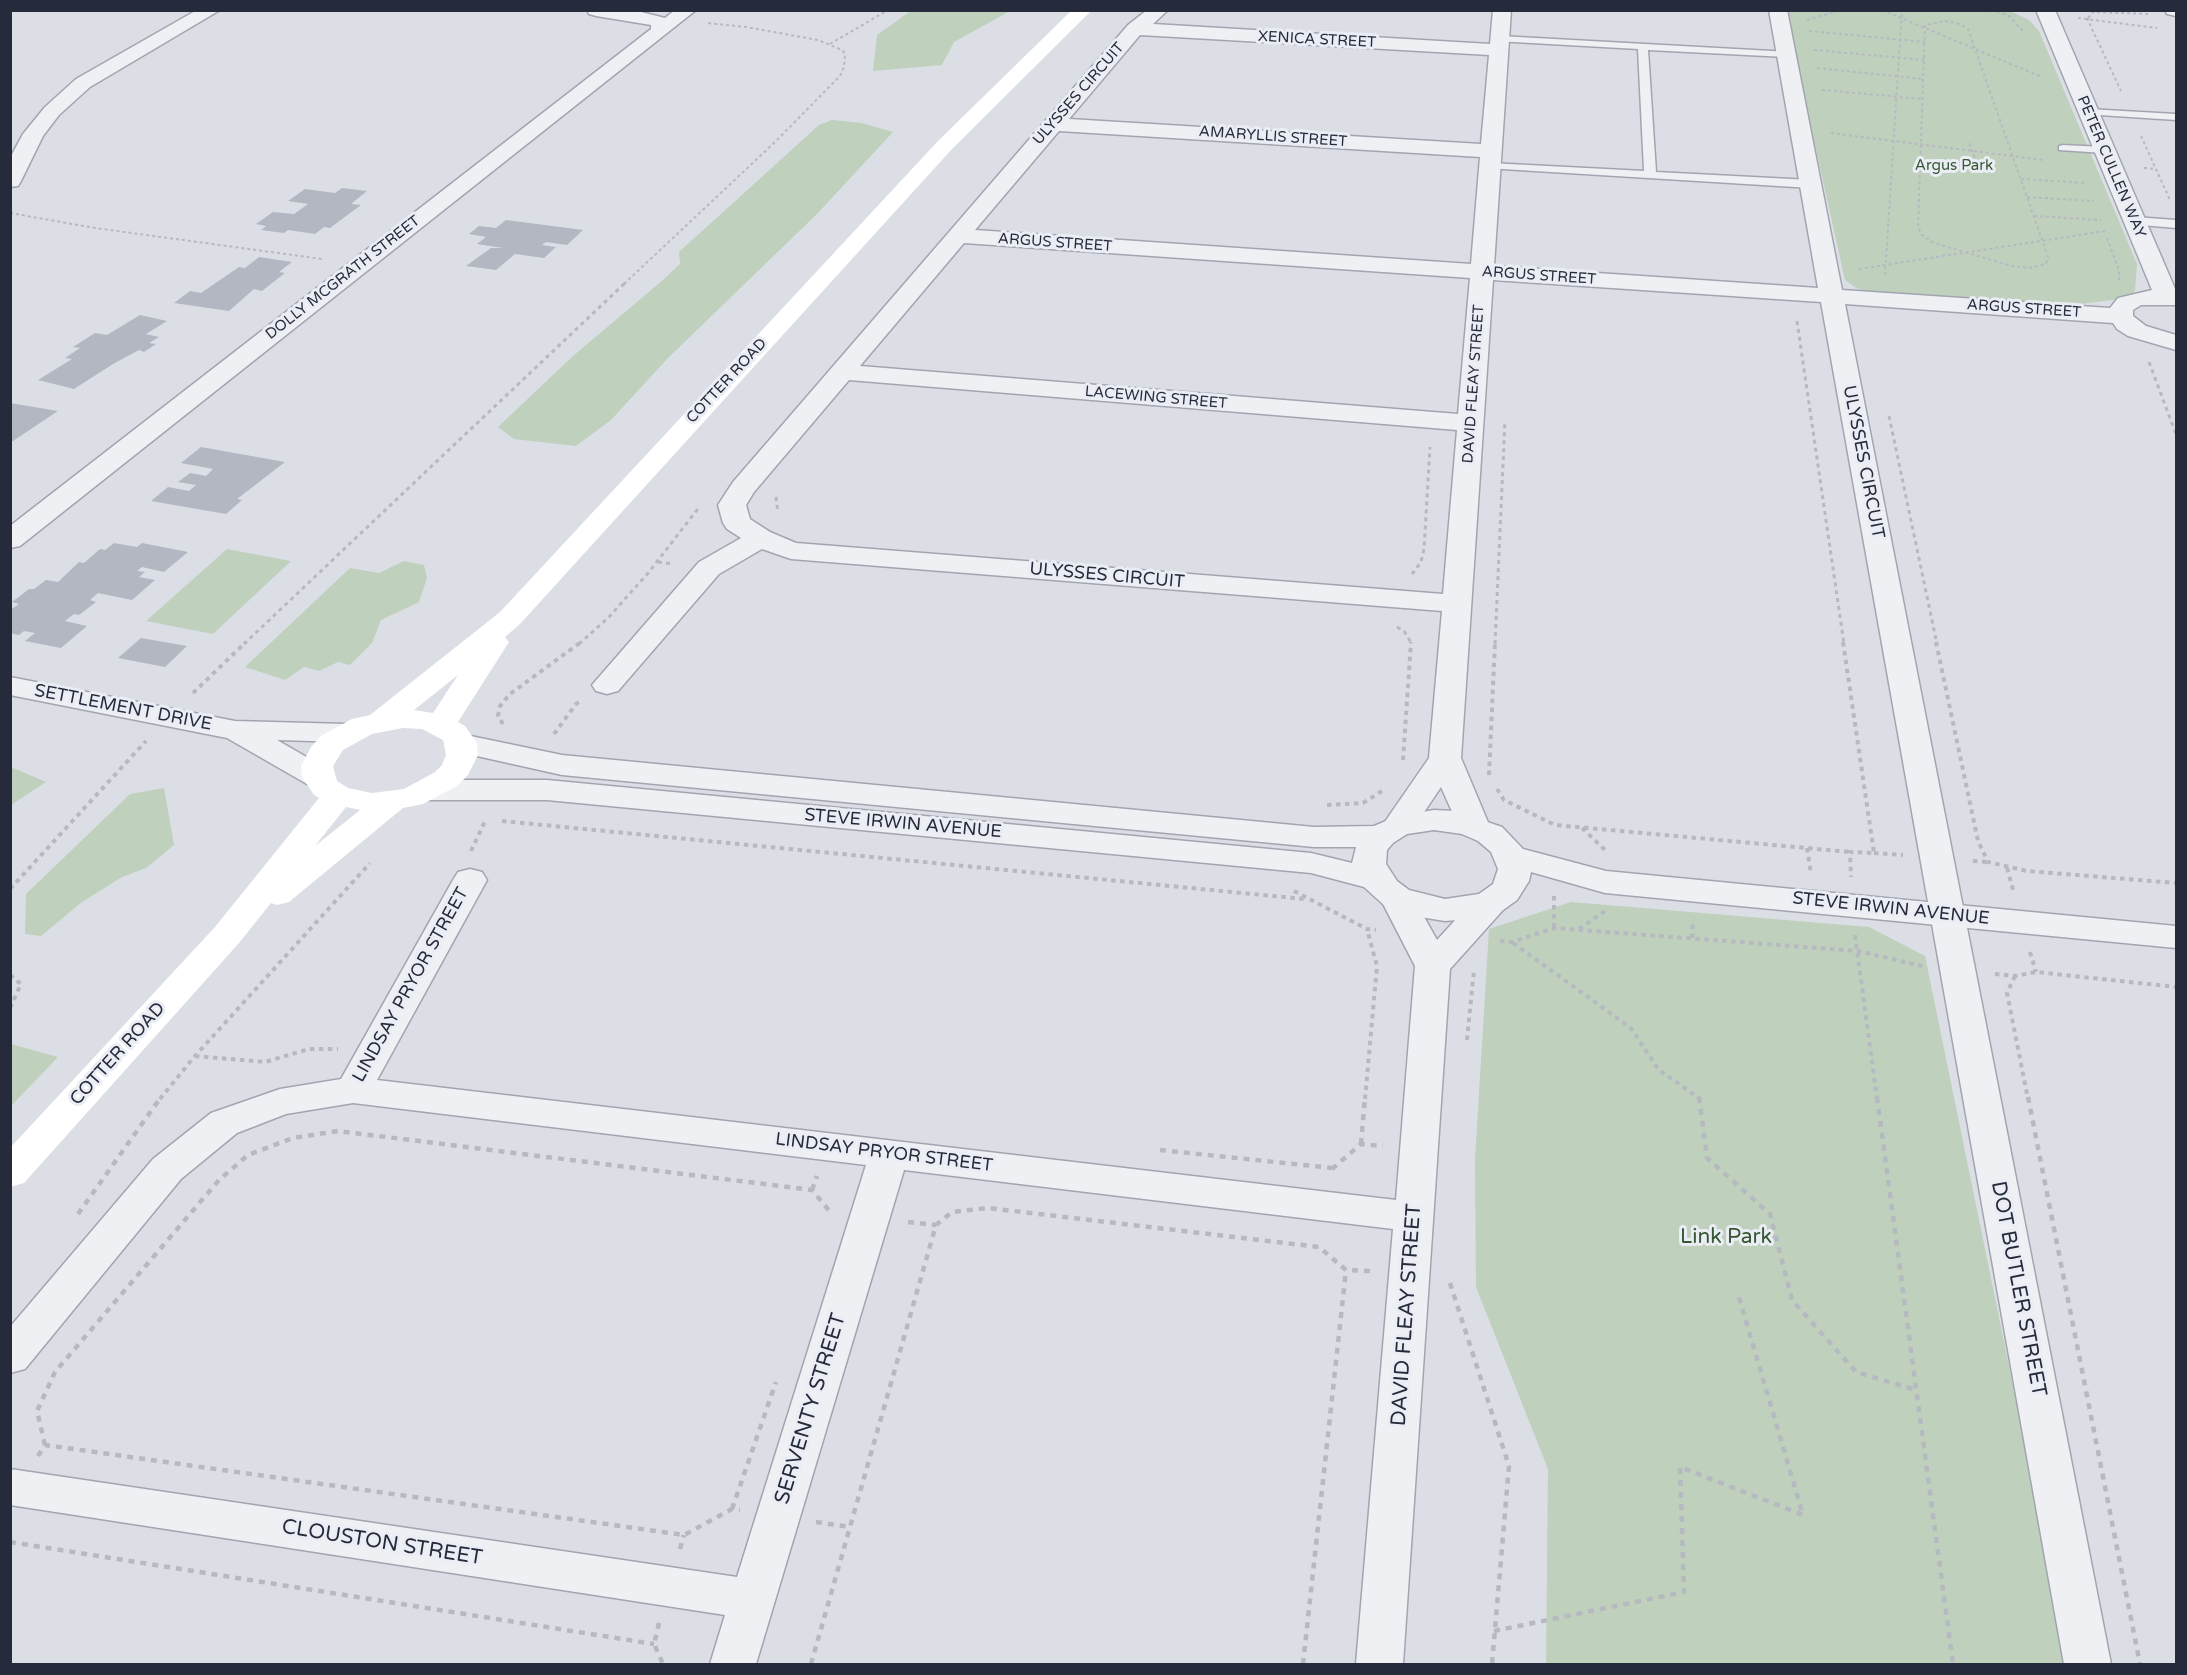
<!DOCTYPE html>
<style>
body{margin:0}
#map{position:relative;width:2187px;height:1675px;overflow:hidden;background:#dcdee6;font-family:"Varela Round",sans-serif}
canvas{display:block}
.frame{position:absolute;inset:0;border:12px solid #262b3c;pointer-events:none}
</style>
<div id="map">
<canvas width="2187" height="1675"></canvas>
<div class="frame"></div>
</div>
<script>
const context = document.querySelector('canvas').getContext('2d');
context.lineJoin = 'round';
function fill(path, color) { context.fillStyle = color; context.fill(path, 'evenodd'); }
const poly = rows => new Path2D(rows.map(r => 'M' + r).join(''));
function trace(path, color, width, dash) { context.strokeStyle = color; context.lineWidth = width; context.lineCap = dash ? 'butt' : 'round'; context.setLineDash(dash || []); context.stroke(path); }
function drawText(font, color, halo, rows, align = 'center') {
  context.font = font + ' "Varela Round",sans-serif'; context.lineWidth = 6; context.setLineDash([]); context.textBaseline = 'middle'; context.strokeStyle = halo; context.fillStyle = color; for (const [text, x, y, turn = 0] of rows) {
    context.save(); context.translate(x, y); context.rotate((+turn || 0) * Math.PI / 180); context.textAlign = isNaN(turn) ? turn : align; if (halo) context.strokeText(text, 0, 0); context.fillText(text, 0, 0); context.restore();
  }
}
fill(poly([
 [912,10,1010,10,1010,11,954,42,942,65,873,71,877,35],
 [2008,10,2029,20,2039,31,2137,264,2135,291,2127,298,2067,306,1867,292,1856,288,1845,280,1789,28,1788,11],
 [832,120,862,123,893,132,817,214,668,358,611,420,576,446,514,439,498,427,573,356,663,280,680,264,679,252,819,125],
 [227,549,291,561,213,634,146,621],
 [404,561,424,565,427,578,419,602,381,620,372,643,350,665,338,662,319,671,304,667,285,680,245,667,350,568,379,573],
 [11,767,46,782,11,805],
 [164,788,174,845,146,868,122,877,82,902,41,936,25,934,26,894,130,794],
 [1571,902,1869,927,1925,956,2070,1664,1546,1664,1548,1469,1476,1287,1475,1159,1489,929],
 [11,1044,58,1057,11,1106,10,1044]
]), '#bfd0bd');
fill(poly([
 [342,188,367,191,351,204,361,205,330,228,324,227,315,234,288,230,284,233,261,230,266,226,256,224,273,212,294,214,308,204,288,201,305,189,335,193],
 [506,220,583,230,567,245,546,242,542,245,556,247,544,258,515,254,496,270,466,266,491,248,503,248,477,244,486,237,469,234,479,226,496,228],
 [259,257,292,262,279,272,285,273,262,291,254,289,229,311,174,303,190,291,201,293,239,267,245,268],
 [140,315,167,321,146,334,159,337,149,343,156,344,144,352,139,350,113,364,74,389,38,380,72,359,65,358,80,348,73,347,95,333,107,335],
 [10,403,58,411,10,443],
 [201,447,285,462,237,499,242,500,226,514,151,501,168,487,189,491,196,485,178,482,190,473,206,476,213,469,181,463],
 [114,543,137,547,142,543,188,552,164,572,142,567,137,571,145,572,139,577,155,580,132,600,98,593,90,600,96,602,79,615,74,614,65,621,87,626,61,648,25,641,35,633,24,631,19,635,10,633,10,610,19,604,12,602,29,589,34,589,46,580,58,582,79,562,84,563,100,549,105,550],
 [141,638,187,646,165,667,118,658]
]), '#b3b7c2');
const service = poly([
 [1500,36,1790,52,1790,56,1786,57,1648,50,1656,172,1811,180,1817,184,1811,188,1486,168,1486,164,1490,163,1644,171,1638,49,1496,41,1496,37,1500,36],
 [2088,109,2176,114,2176,120,2084,114,2084,110,2088,109],
 [2063,145,2104,147,2110,150,2104,153,2059,150,2059,146,2063,145],
 [2134,217,2176,220,2176,228,2130,224,2128,221,2134,217]
]);
const minor = poly([
 [197,10,220,10,90,87,59,115,43,136,21,181,18,186,10,187,10,158,23,134,45,107,76,79,197,10],
 [587,10,633,10,665,18,675,10,696,10,20,546,10,548,10,526,651,29,651,25,596,16,589,14,587,10],
 [1147,10,1168,10,1153,24,1490,44,1493,10,1511,10,1494,266,1818,288,1769,10,1787,10,1842,290,2110,308,2118,298,2152,290,2036,10,2055,10,2176,291,2176,305,2141,305,2133,310,2133,316,2146,326,2176,335,2176,350,2128,336,2117,329,2113,323,1845,304,2111,1664,2064,1664,1821,302,1493,280,1461,758,1490,827,1486,834,1474,837,1462,834,1441,787,1410,833,1398,836,1386,833,1382,826,1429,758,1442,611,791,559,762,549,719,574,618,691,607,694,596,691,592,685,699,562,741,538,727,529,723,523,718,505,733,482,1128,25,1147,10],
 [1140,35,1489,55,1481,144,1069,119,1140,35],
 [1059,131,1480,157,1471,264,975,230,1059,131],
 [964,243,1470,278,1458,414,860,366,964,243],
 [849,380,1457,430,1443,594,796,543,770,532,750,519,746,505,754,492,849,380],
 [10,677,235,721,346,724,357,726,362,733,357,740,346,742,277,740,329,770,334,777,329,784,318,787,307,784,227,738,10,695,10,677],
 [470,869,482,872,487,880,377,1080,1396,1200,1415,966,1380,898,1385,890,1397,887,1409,890,1437,940,1479,894,1491,891,1503,894,1508,902,1503,910,1450,969,1403,1664,1356,1664,1393,1229,904,1170,756,1664,710,1664,725,1615,10,1505,10,1469,737,1577,866,1165,353,1103,286,1114,237,1133,181,1179,25,1369,10,1373,10,1327,153,1159,211,1113,280,1089,341,1079,453,880,458,872,470,869]
]);
const tertiary = poly([
 [2165,10,2176,10,2176,16,2167,14,2165,10],
 [461,734,562,755,1314,827,1374,826,1398,816,1434,810,1455,811,1502,827,1523,849,1606,871,2176,926,2176,948,1605,893,1531,872,1529,881,1517,900,1503,910,1470,919,1445,921,1420,917,1385,906,1364,887,1311,873,547,800,429,800,418,797,413,790,418,783,429,780,547,780,1311,853,1352,863,1356,847,1314,847,562,775,450,750,445,743,450,736,461,734],
 [1434,830,1462,834,1478,841,1491,852,1498,869,1493,884,1479,894,1445,899,1409,890,1397,881,1386,864,1387,850,1393,843,1407,834,1434,830]
]);
trace(service, '#a2a5b0', 3);
trace(minor, '#a2a5b0', 3);
trace(tertiary, '#a2a5b0', 3);
trace(poly([
 [1882,10,2042,77],
 [1982,10,1993,12],
 [1991,10,2008,15,2023,31],
 [2078,18,2157,28],
 [2087,18,2121,91],
 [2088,18,2093,12,2150,14],
 [1807,20,1841,10],
 [1945,21,1960,24,1968,29,2048,257,2046,264,2030,268,2012,266,1934,243,1922,235,1918,227,1925,25,1945,21],
 [1809,31,1925,42],
 [830,44,888,10],
 [1814,50,1924,60],
 [1817,68,1923,79],
 [1822,90,1923,99],
 [1831,133,2044,160],
 [2141,136,2170,200],
 [1920,165,1976,161,1969,143],
 [2144,168,2156,169],
 [2021,179,2087,183],
 [2027,197,2094,201],
 [10,213,95,228,322,259],
 [2034,216,2101,220],
 [2107,238,2119,270,2119,280],
 [1859,269,2105,231],
 [1885,275,1902,10],
 [624,284,775,142,840,76,844,67,845,54,842,50,818,40,746,27,707,23]
]), '#b6b9c0', 2, [3, 3]);
trace(poly([
 [1797,321,1844,644],
 [2149,362,2176,434],
 [1889,416,1937,644],
 [776,497,778,513],
 [658,562,674,564],
 [1412,574,1421,562,1424,549,1430,447],
 [1397,627,1404,631,1412,644],
 [244,644,625,283],
 [579,644,609,617,649,572,700,506],
 [1495,644,1505,420]
]), '#b6b9c0', 3, [4, 4]);
trace(poly([
 [1843,642,1874,853,1850,852,1851,877],
 [1936,642,1978,841,1988,862,2027,871,2176,883],
 [193,693,246,642],
 [503,724,498,716,500,706,510,694,581,642],
 [554,734,576,704,582,700],
 [1403,760,1411,642],
 [1489,775,1495,642],
 [1497,789,1504,800,1555,825,1850,852],
 [1327,805,1363,803,1382,791],
 [502,821,1304,899],
 [1582,828,1605,850],
 [1807,848,1811,874],
 [471,851,486,819],
 [1874,853,1903,855],
 [1973,861,1988,862],
 [2007,868,2014,893],
 [10,889,146,741],
 [1294,891,1367,929,1376,930],
 [1554,896,1554,928],
 [1579,929,1605,911],
 [1855,935,1877,1099],
 [1692,938,1693,920],
 [1500,941,1512,942,1554,928,1858,951,1922,966],
 [1513,943,1631,1028,1658,1069,1700,1099],
 [2030,952,2036,972],
 [1995,974,2015,976,2036,972,2176,987],
 [10,975,21,984,10,1008],
 [2015,976,2007,993,2028,1099],
 [1467,1040,1474,970],
 [195,1056,265,1062,309,1049,338,1049],
 [160,1099,195,1056,370,863],
 [1365,1099,1377,966,1367,929]
]), '#b6b9c0', 4, [4.5, 4.5]);
trace(poly([
 [1699,1097,1707,1158,1770,1214,1792,1300,1856,1372,1916,1390],
 [1877,1097,1953,1664],
 [2028,1097,2140,1664],
 [1361,1144,1365,1097],
 [1160,1150,1332,1168],
 [1332,1169,1361,1144,1383,1146],
 [812,1190,817,1176],
 [78,1214,161,1097],
 [908,1222,936,1225],
 [1450,1283,1509,1466,1492,1664],
 [45,1445,37,1411,55,1372,219,1180,248,1155,293,1138,338,1131,812,1190,831,1213],
 [38,1456,45,1445,684,1535,732,1509,740,1510],
 [732,1509,776,1382],
 [816,1522,850,1527],
 [10,1542,654,1644],
 [680,1549,684,1535],
 [659,1623,654,1644,663,1664],
 [1494,1631,1684,1592,1680,1467,1803,1515,1738,1294],
 [811,1664,936,1225,952,1212,988,1208,1319,1247,1346,1270,1373,1271],
 [1303,1664,1346,1270]
]), '#b6b9c0', 4.5, [6, 6]);
fill(service, '#eef0f4');
fill(minor, '#eef0f4');
fill(tertiary, '#eef0f4');
fill(poly([
 [1072,10,1092,10,952,149,520,624,505,637,509,642,458,722,465,726,477,743,478,755,468,775,457,786,423,804,403,808,289,902,277,905,271,903,239,943,24,1183,10,1187,10,1148,215,927,319,798,314,795,302,777,301,766,311,747,321,736,352,719,370,715,500,612,938,141,1072,10],
 [458,675,433,713,414,710,458,675],
 [403,728,422,729,443,740,446,755,442,765,435,772,404,789,372,793,348,788,337,781,333,766,343,750,372,734,403,728],
 [346,807,360,810,315,846,346,807]
]), '#fff');
drawText('15px', '#262b3c', '#ebedf4', [
 ["XENICA STREET",1317,40,3],
 ["ULYSSES CIRCUIT",1079,94,-49],
 ["AMARYLLIS STREET",1273,137,4],
 ["PETER CULLEN WAY",2111,167,67],
 ["ARGUS STREET",1055,243,4],
 ["ARGUS STREET",1539,276,4],
 ["DOLLY MCGRATH STREET",343,278,-38],
 ["ARGUS STREET",2024,309,4],
 ["COTTER ROAD",727,381,-47],
 ["DAVID FLEAY STREET",1474,384,-86],
 ["LACEWING STREET",1156,398,5]
]);
drawText('15px', '#355734', '#ebedf4', [
 ["Argus Park",1954,166]
]);
drawText('18px', '#262b3c', '#ebedf4', [
 ["ULYSSES CIRCUIT",1863,462,79],
 ["ULYSSES CIRCUIT",1107,576,5],
 ["SETTLEMENT DRIVE",123,708,11],
 ["STEVE IRWIN AVENUE",903,824,5],
 ["STEVE IRWIN AVENUE",1891,909,6],
 ["LINDSAY PRYOR STREET",411,985,-61],
 ["COTTER ROAD",118,1054,-48],
 ["LINDSAY PRYOR STREET",884,1153,7]
]);
drawText('21px', '#355734', '#ebedf4', [
 ["Link Park",1726,1237]
]);
drawText('21px', '#262b3c', '#ebedf4', [
 ["DOT BUTLER STREET",2018,1289,79],
 ["DAVID FLEAY STREET",1407,1315,-86],
 ["SERVENTY STREET",811,1409,-73],
 ["CLOUSTON STREET",382,1543,9]
]);
</script>
